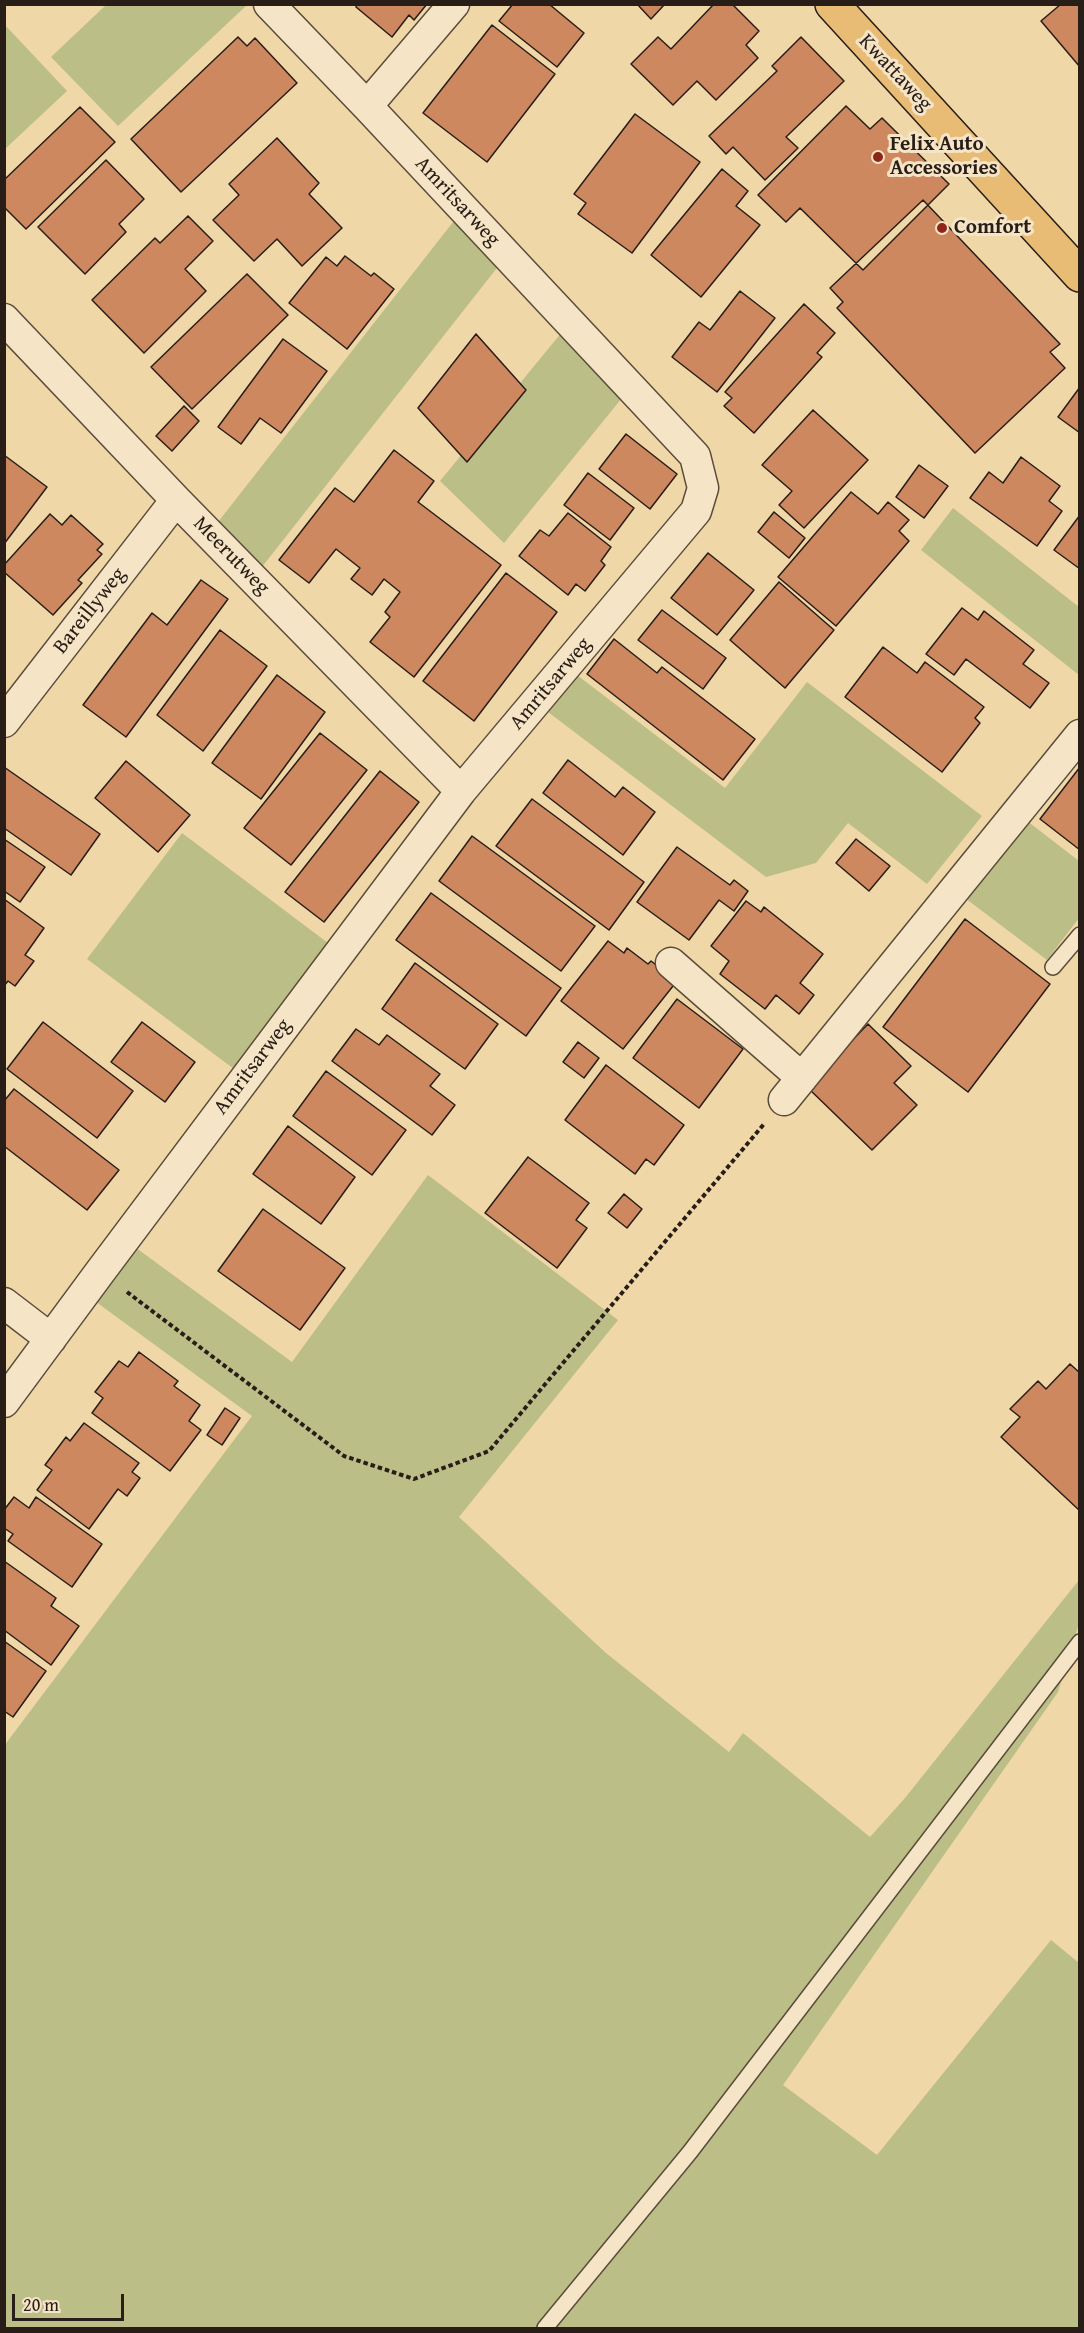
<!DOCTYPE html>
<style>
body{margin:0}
#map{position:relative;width:1084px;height:2333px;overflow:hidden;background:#f0d7a7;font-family:"Gentium Book Plus",serif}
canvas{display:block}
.frame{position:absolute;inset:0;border:6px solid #281d17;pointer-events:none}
.scale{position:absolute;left:12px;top:2294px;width:112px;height:27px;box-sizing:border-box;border:3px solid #281d17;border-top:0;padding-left:8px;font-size:18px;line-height:21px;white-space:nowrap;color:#281d17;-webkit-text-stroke:4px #f5e5c6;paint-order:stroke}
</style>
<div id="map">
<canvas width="1084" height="2333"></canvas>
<div class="frame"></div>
<div class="scale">20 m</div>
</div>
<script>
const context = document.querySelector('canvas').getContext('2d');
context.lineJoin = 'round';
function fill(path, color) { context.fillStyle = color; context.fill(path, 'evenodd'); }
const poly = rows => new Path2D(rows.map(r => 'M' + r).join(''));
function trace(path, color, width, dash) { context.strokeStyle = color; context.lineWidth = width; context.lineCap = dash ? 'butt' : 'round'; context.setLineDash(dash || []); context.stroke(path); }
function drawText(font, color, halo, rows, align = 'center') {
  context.font = font + ' "Gentium Book Plus",serif'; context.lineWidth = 6; context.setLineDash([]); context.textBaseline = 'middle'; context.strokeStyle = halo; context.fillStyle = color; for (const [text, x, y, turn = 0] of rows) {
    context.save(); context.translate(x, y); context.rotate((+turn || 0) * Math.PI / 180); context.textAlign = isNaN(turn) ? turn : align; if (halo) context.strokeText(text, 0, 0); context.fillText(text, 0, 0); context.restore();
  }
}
fill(poly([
 [106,5,106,4,247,5,118,126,51,57],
 [5,25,67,91,5,149,4,26],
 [457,217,500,264,262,567,218,522],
 [562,332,622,398,504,543,440,481],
 [953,508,1079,607,1079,675,921,550],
 [573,672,725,788,807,682,982,816,927,884,848,823,816,863,766,877,544,709],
 [1013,810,1079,861,1079,918,1047,960,953,889],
 [182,833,328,943,234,1069,87,959],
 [428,1175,618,1320,459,1517,606,1653,729,1752,743,1733,870,1837,905,1798,1079,1580,1079,1623,1058,1692,783,2085,877,2155,1051,1940,1079,1963,1079,2328,5,2328,4,1746,252,1416,88,1296,128,1242,292,1362]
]), '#bbbe86');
const building = poly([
 [357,4,427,4,414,20,409,15,392,37,356,7,357,4],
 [513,4,549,4,584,33,557,67,499,21,513,4],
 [637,4,665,4,651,19,637,4],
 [714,4,732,4,759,31,746,45,758,58,716,100,697,81,673,105,631,64,658,37,671,49,714,4],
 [1061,4,1080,4,1080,67,1041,21,1061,4],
 [492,25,555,74,487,162,423,113,492,25],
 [238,37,247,46,255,38,297,83,181,192,131,139,238,37],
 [801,37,844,81,786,137,798,148,765,180,733,147,726,154,709,136,777,71,772,66,801,37],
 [846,106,870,129,882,118,949,184,863,270,800,208,786,222,758,195,846,106],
 [80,107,115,142,26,229,4,207,4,180,80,107],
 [635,114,700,162,632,253,578,214,586,203,574,194,635,114],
 [277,138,319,183,309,194,342,228,302,266,277,239,254,261,213,220,239,195,229,184,277,138],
 [106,160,144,199,119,224,126,232,85,274,38,227,106,160],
 [722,169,748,191,736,206,760,225,701,297,651,255,722,169],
 [923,200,1060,344,1050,352,1065,368,975,453,837,308,843,302,830,288,923,200],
 [188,216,213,241,185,269,206,291,144,353,92,300,155,238,160,243,188,216],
 [345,256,371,276,374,273,394,289,347,349,289,303,326,257,337,266,345,256],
 [247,274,288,315,192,409,151,367,247,274],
 [740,291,775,318,717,392,672,357,699,322,710,330,740,291],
 [804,304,835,333,817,353,822,357,754,433,724,406,732,398,725,392,804,304],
 [476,334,526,390,467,462,418,408,476,334],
 [283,339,327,371,281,433,260,418,241,444,218,427,283,339],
 [1080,387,1080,433,1058,417,1080,387],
 [184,406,199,421,172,451,156,436,184,406],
 [813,410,868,460,804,528,779,505,792,491,762,465,813,410],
 [626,434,677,474,650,509,599,469,626,434],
 [394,450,434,481,418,502,501,565,414,677,370,642,390,617,385,612,400,592,384,579,372,595,351,579,360,568,336,549,309,583,279,560,335,488,354,502,394,450],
 [4,455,47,487,4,544,4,455],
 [1021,457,1060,486,1049,501,1062,511,1037,546,970,498,989,472,1003,483,1021,457],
 [919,465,948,486,924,518,896,497,919,465],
 [588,473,634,508,610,540,564,505,588,473],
 [851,492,878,514,888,502,909,520,899,531,909,541,836,626,778,577,851,492],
 [774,512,805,538,789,558,758,532,774,512],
 [568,513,611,547,601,561,605,565,585,591,576,584,568,595,519,556,540,530,549,536,568,513],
 [50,514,62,525,71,515,103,544,97,550,102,554,78,580,82,583,53,615,4,572,4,565,50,514],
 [1080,515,1080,569,1054,550,1080,515],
 [708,553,754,590,717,635,671,598,708,553],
 [506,573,557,612,474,721,423,681,506,573],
 [201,580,228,599,126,737,83,705,152,613,167,625,201,580],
 [779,582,834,630,785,688,730,640,779,582],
 [962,608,978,620,984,611,1034,650,1023,664,1049,683,1030,708,966,659,954,675,926,654,962,608],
 [662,610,726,658,703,689,638,640,662,610],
 [220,630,267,666,203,751,157,715,220,630],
 [614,639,657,673,662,667,755,739,723,780,587,674,614,639],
 [883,647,917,673,925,662,984,707,975,718,980,723,942,772,845,697,883,647],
 [277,675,325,712,261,799,212,763,277,675],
 [320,733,367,770,291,865,244,828,320,733],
 [568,760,615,797,623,787,655,812,623,855,543,793,568,760],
 [126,761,190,815,158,852,95,798,126,761],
 [4,767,100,834,71,875,4,828,4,767],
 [1080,767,1080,850,1040,819,1080,767],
 [380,771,419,802,324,922,285,892,380,771],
 [532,799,644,882,609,930,496,846,532,799],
 [472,836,595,926,561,971,439,881,472,836],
 [4,839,45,867,20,902,4,891,4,839],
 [856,839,890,866,869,891,836,863,856,839],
 [677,847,730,885,734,880,748,891,734,911,719,900,689,940,637,902,677,847],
 [431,893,561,988,526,1036,396,940,431,893],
 [4,899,44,928,25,955,34,961,15,986,8,981,4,986,4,899],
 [746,901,761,912,764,907,823,954,800,983,814,995,799,1014,776,995,765,1009,720,974,729,961,711,946,746,901],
 [965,919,1050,984,968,1092,883,1027,965,919],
 [608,941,624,953,627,948,648,964,651,961,677,981,623,1049,561,1001,608,941],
 [415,963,498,1024,465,1069,382,1009,415,963],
 [677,999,743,1049,699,1108,633,1058,677,999],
 [43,1022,133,1091,97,1138,7,1069,43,1022],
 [142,1022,195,1062,165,1102,111,1062,142,1022],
 [868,1024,911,1066,894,1083,917,1105,872,1150,807,1087,868,1024],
 [356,1029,379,1045,387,1035,440,1074,430,1086,455,1105,432,1135,332,1061,356,1029],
 [578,1042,599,1058,584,1078,563,1062,578,1042],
 [606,1065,684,1125,654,1165,646,1159,635,1174,565,1120,606,1065],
 [326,1071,406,1130,372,1175,293,1116,326,1071],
 [14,1089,119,1170,87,1210,4,1146,4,1101,14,1089],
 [288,1126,355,1177,321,1224,253,1174,288,1126],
 [528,1157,589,1203,576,1220,587,1228,557,1268,485,1213,528,1157],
 [624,1194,642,1209,627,1228,608,1213,624,1194],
 [263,1209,345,1268,300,1330,218,1271,263,1209],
 [139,1352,178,1381,174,1386,200,1405,189,1421,201,1430,170,1471,92,1413,103,1398,95,1392,119,1361,128,1367,139,1352],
 [1070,1364,1080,1373,1080,1511,1001,1437,1020,1417,1010,1409,1038,1381,1046,1389,1070,1364],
 [225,1408,240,1418,222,1445,207,1435,225,1408],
 [84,1423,139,1463,132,1472,140,1478,127,1496,118,1489,89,1529,37,1490,52,1470,45,1465,66,1437,70,1441,84,1423],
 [14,1497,29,1508,36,1497,102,1544,72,1587,8,1541,13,1534,4,1528,4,1510,14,1497],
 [4,1561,56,1598,51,1606,79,1626,51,1665,4,1630,4,1561],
 [4,1641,46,1671,13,1717,4,1711,4,1641]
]);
fill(building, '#ce8860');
trace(building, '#281d17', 1.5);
const lane = poly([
 [1053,967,1080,935],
 [545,2328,690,2152,1080,1642]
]);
const street = poly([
 [367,106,454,4],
 [4,319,176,500,461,791],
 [4,722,176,500],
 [671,963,802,1078],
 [784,1100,1080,735],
 [4,1303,51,1339],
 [4,1402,100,1272,461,791,696,511,703,488,695,456,367,106,269,4]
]);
const primary = poly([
 [832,4,1080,275]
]);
trace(lane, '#5a4c3b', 18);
trace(street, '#5a4c3b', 33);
trace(primary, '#281d17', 36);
trace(poly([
 [127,1292,344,1456,414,1479,489,1451,764,1124]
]), '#281d17', 4, [4.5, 3]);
trace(lane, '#f5e5c6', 15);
trace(street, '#f5e5c6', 30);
trace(primary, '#e8bc74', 33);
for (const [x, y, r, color] of [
 [878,157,6,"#8f2418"],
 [942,228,6,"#8f2418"]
]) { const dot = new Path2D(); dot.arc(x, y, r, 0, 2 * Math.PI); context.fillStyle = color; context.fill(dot); trace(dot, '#f5e5c6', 2); }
drawText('21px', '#281d17', '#f5e5c6', [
 ["Kwattaweg",895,73,47],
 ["Amritsarweg",457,202,47],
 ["Meerutweg",231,556,46],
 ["Bareillyweg",90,611,-52],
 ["Amritsarweg",551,684,-50],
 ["Amritsarweg",253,1067,-53]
]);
drawText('bold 21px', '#281d17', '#f5e5c6', [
 ["Felix Auto",890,145],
 ["Accessories",890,169],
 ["Comfort",954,228]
], 'left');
</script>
